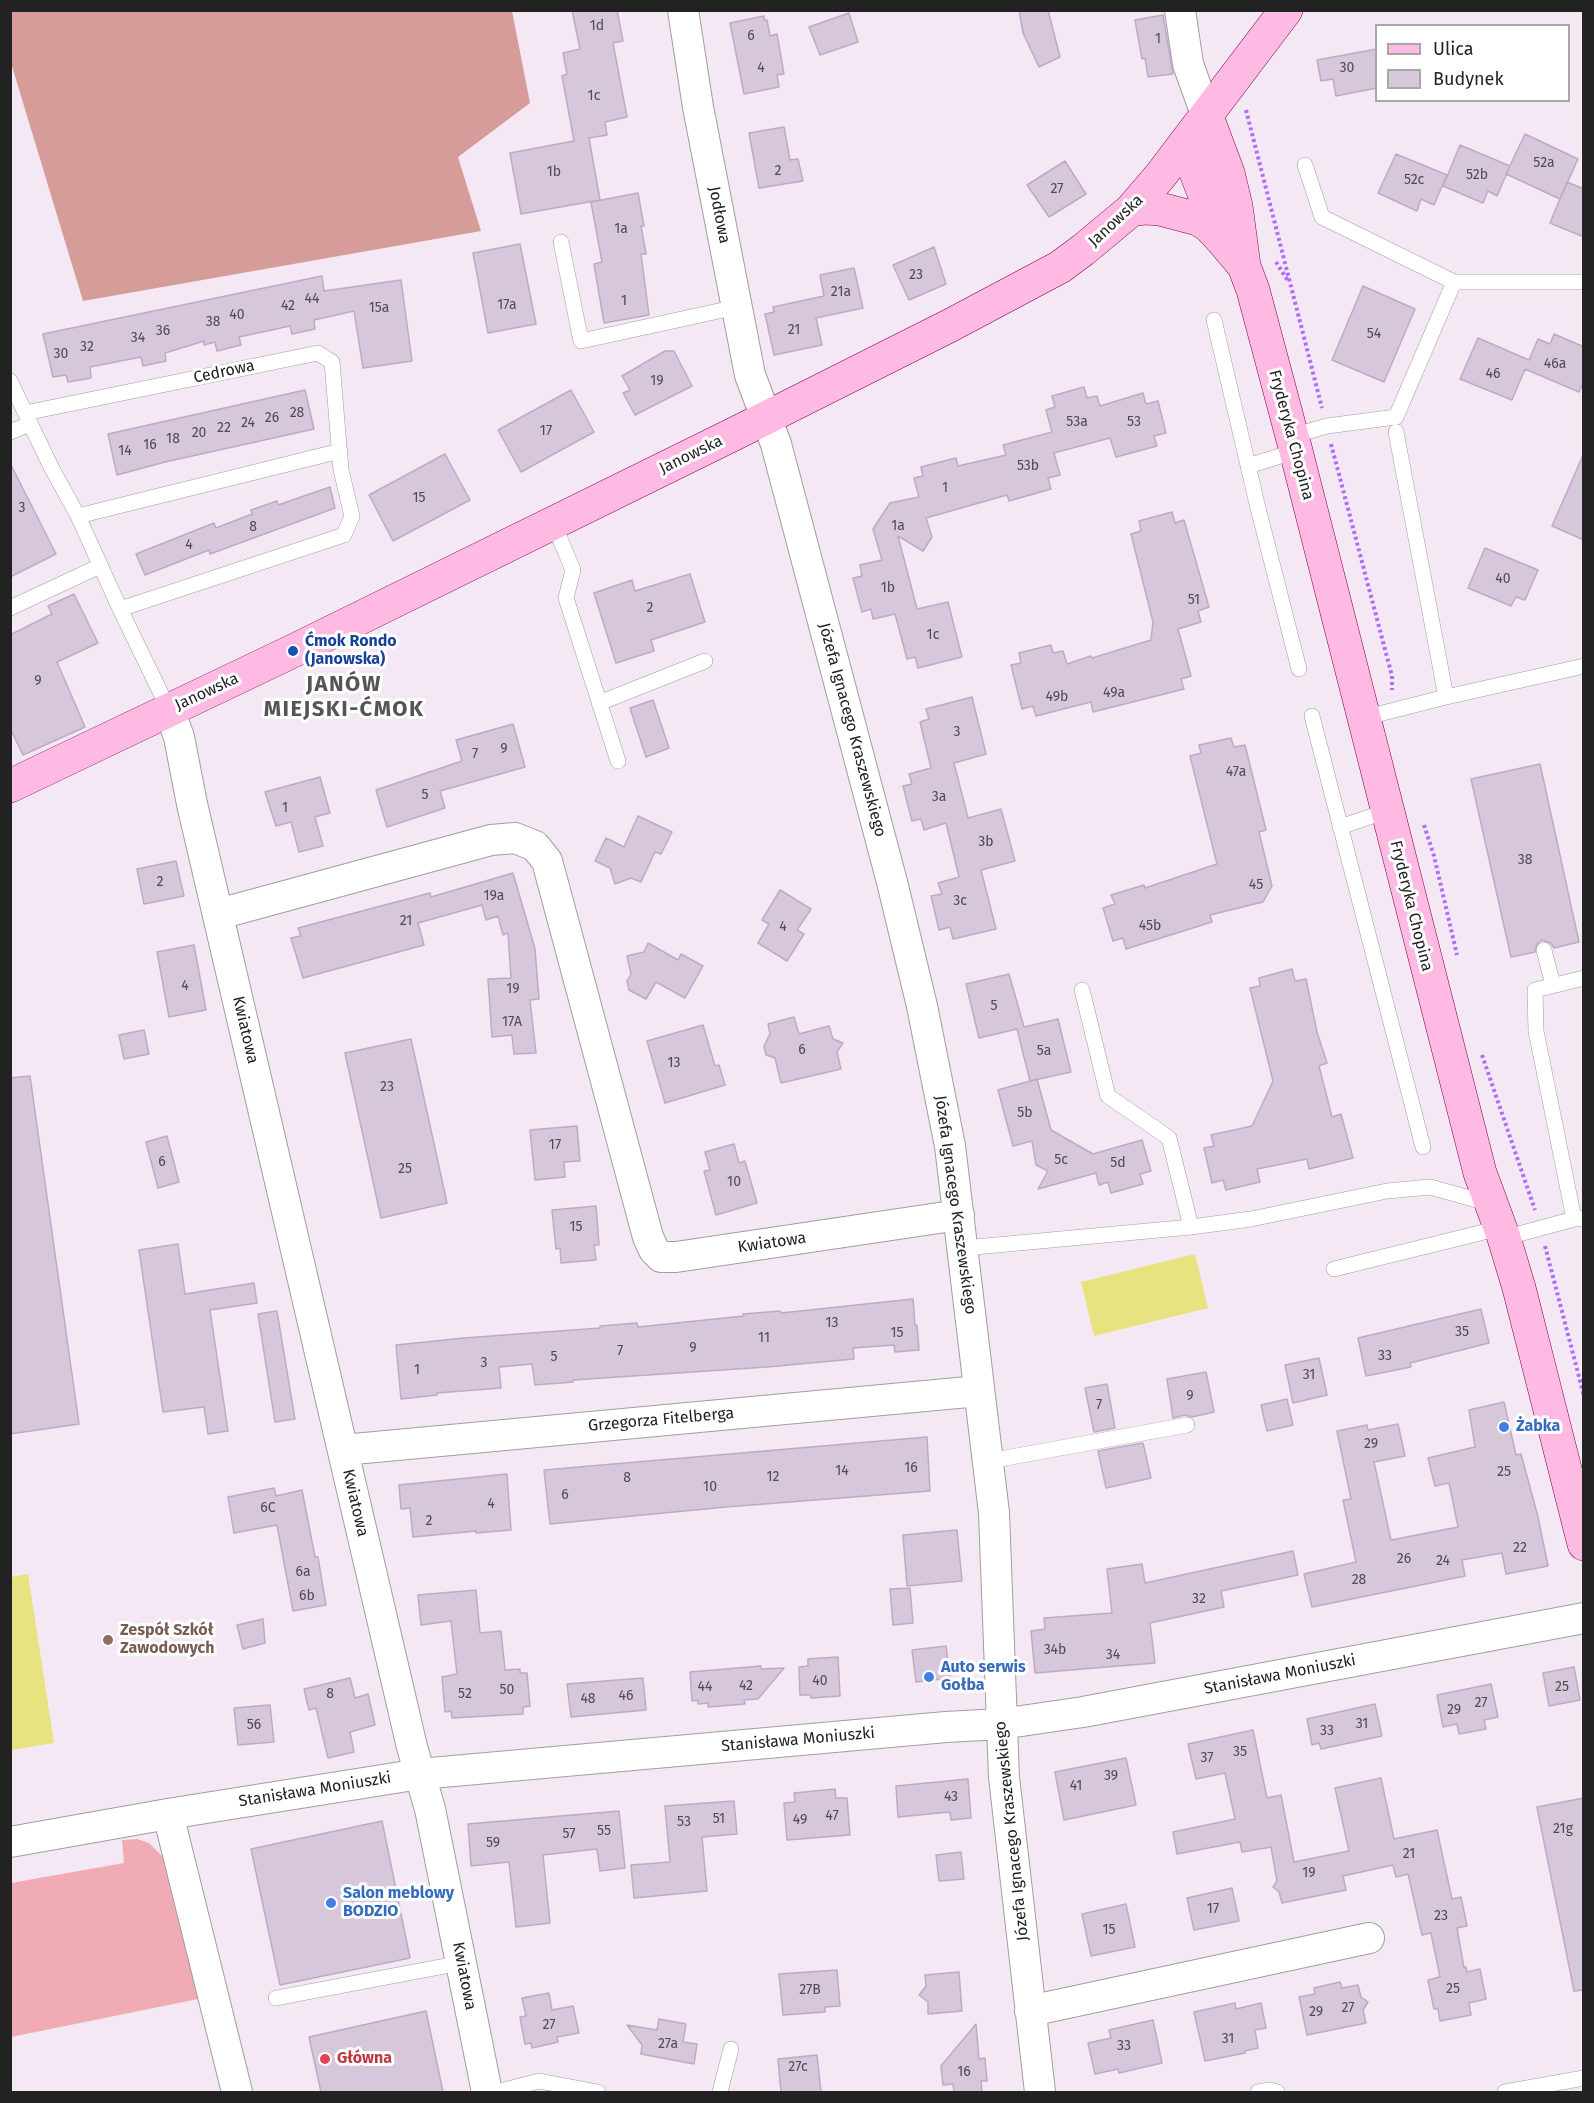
<!DOCTYPE html>
<meta charset="utf-8">
<style>
body{margin:0}
#map{position:relative;width:1594px;height:2103px;overflow:hidden;background:#f3e8f3;font-family:"Fira Sans",sans-serif}
canvas{display:block}
.frame{position:absolute;inset:0;border:12px solid #222;pointer-events:none}
.legend{position:absolute;left:1375px;top:24px;width:195px;height:78px;box-sizing:border-box;background:#fff;border:2px solid #a7a7a7;margin:0;padding:8px 10px;list-style:none;font-size:18px;color:#222}
.legend li{display:flex;align-items:center;gap:12px;height:30px}
.legend b{width:30px;border:2px solid #a7a7a7}
</style>
<div id="map">
<canvas width="1594" height="2103"></canvas>
<div class="frame"></div>
<ul class="legend">
<li><b style="height:8px;background:#ffbae4"></b>Ulica</li>
<li><b style="height:16px;background:#d6c7da"></b>Budynek</li>
</ul>
</div>
<script>
const context = document.querySelector('canvas').getContext('2d');
context.lineJoin = 'round';
function fill(path, color) { context.fillStyle = color; context.fill(path, 'evenodd'); }
const poly = rows => new Path2D(rows.map(r => 'M' + r).join(''));
function trace(path, color, width, dash) { context.strokeStyle = color; context.lineWidth = width; context.lineCap = dash ? 'butt' : 'round'; context.setLineDash(dash || []); context.stroke(path); }
function drawText(font, color, halo, rows, align = 'center') {
  context.font = font + ' "Fira Sans",sans-serif'; context.lineWidth = 6; context.setLineDash([]); context.textBaseline = 'middle'; context.strokeStyle = halo; context.fillStyle = color; for (const [text, x, y, turn = 0] of rows) {
    context.save(); context.translate(x, y); context.rotate((+turn || 0) * Math.PI / 180); context.textAlign = isNaN(turn) ? turn : align; if (halo) context.strokeText(text, 0, 0); context.fillText(text, 0, 0); context.restore();
  }
}
fill(poly([
 [137,1839,149,1843,164,1858,203,1998,11,2037,11,1883,124,1863,122,1840]
]), '#f0abb5');
fill(poly([
 [10,11,512,11,530,103,458,157,481,231,83,301,11,63]
]), '#d59c9a');
fill(poly([
 [1195,1254,1208,1308,1094,1336,1081,1282],
 [28,1574,54,1743,11,1750,11,1577]
]), '#e7e380');
const building = poly([
 [572,10,617,10,623,41,613,43,627,117,605,122,607,135,589,138,600,200,521,214,510,153,574,141,562,76,567,74,563,53,580,49,572,10],
 [1019,10,1048,10,1060,57,1039,67,1023,33,1019,10],
 [849,13,858,42,820,55,809,27,849,13],
 [1163,15,1173,74,1148,77,1145,58,1142,59,1135,20,1163,15],
 [764,16,764,20,767,20,770,36,777,34,784,74,777,75,779,87,744,94,730,23,764,16],
 [1377,49,1377,88,1336,96,1333,79,1321,81,1317,60,1377,49],
 [784,127,790,160,798,159,803,181,759,188,749,133,784,127],
 [1525,134,1578,159,1560,199,1506,174,1525,134],
 [1460,145,1510,166,1497,196,1488,191,1483,203,1443,186,1460,145],
 [1396,154,1447,175,1434,205,1421,199,1417,211,1378,193,1396,154],
 [1065,161,1086,194,1049,217,1027,185,1065,161],
 [1567,182,1584,189,1584,237,1550,223,1567,182],
 [638,193,644,226,641,226,646,254,641,254,649,315,604,323,594,264,602,262,591,202,638,193],
 [520,244,536,324,488,333,473,253,520,244],
 [934,247,946,284,909,300,893,265,934,247],
 [854,268,863,308,816,318,822,345,774,355,765,314,774,312,773,307,824,296,820,275,854,268],
 [322,276,324,291,401,280,412,361,363,368,354,311,314,320,315,329,292,334,290,326,239,337,241,345,217,351,215,342,204,345,204,341,165,353,166,361,143,366,141,357,90,367,91,378,68,382,66,375,53,377,43,334,322,276],
 [1363,286,1415,309,1384,382,1332,360,1363,286],
 [1554,334,1584,347,1584,381,1579,392,1525,369,1512,400,1460,379,1478,338,1529,360,1538,339,1550,344,1554,334],
 [665,351,674,351,692,386,635,415,623,393,630,390,622,376,665,351],
 [1084,387,1087,398,1097,396,1100,406,1143,393,1146,404,1158,401,1166,433,1154,436,1157,446,1116,457,1110,438,1054,453,1060,475,1048,478,1051,489,1009,501,1007,495,926,518,932,537,923,551,898,536,917,609,948,602,962,657,918,668,915,657,907,659,895,614,873,619,871,609,862,612,853,578,862,576,860,565,882,560,873,529,890,503,919,497,914,478,923,476,921,467,956,458,958,466,1006,455,1003,445,1052,432,1046,410,1055,407,1052,396,1084,387],
 [305,390,314,429,165,462,117,475,108,434,305,390],
 [571,390,594,432,521,472,498,430,571,390],
 [1584,453,1584,540,1552,526,1584,453],
 [445,454,470,500,393,541,369,495,445,454],
 [10,463,56,554,10,577,10,463],
 [330,487,335,508,210,554,209,550,145,575,136,554,214,523,216,528,252,514,251,510,277,501,278,505,330,487],
 [1172,512,1175,523,1184,520,1209,607,1198,611,1201,622,1178,629,1191,676,1181,679,1184,689,1093,712,1091,702,1036,716,1033,706,1022,709,1011,665,1021,663,1019,653,1051,645,1053,653,1063,651,1067,664,1091,656,1092,658,1151,640,1153,622,1131,534,1141,531,1139,521,1172,512],
 [1485,548,1538,570,1525,600,1516,597,1511,606,1468,588,1485,548],
 [690,574,705,622,651,640,654,651,616,663,594,593,632,580,635,591,690,574],
 [74,594,98,643,57,662,85,727,23,755,10,728,10,635,52,614,48,606,74,594],
 [972,697,986,754,954,763,968,818,1001,809,1015,861,981,870,996,929,953,939,950,927,939,930,931,896,942,894,938,883,959,877,946,823,924,830,921,819,912,821,903,786,912,784,909,774,931,768,920,722,929,719,926,709,972,697],
 [653,700,669,748,646,757,630,708,653,700],
 [513,724,525,767,440,791,445,808,387,827,376,790,462,761,456,740,513,724],
 [1231,738,1234,747,1245,745,1266,830,1259,832,1272,886,1263,902,1210,915,1212,922,1126,949,1123,938,1113,941,1103,908,1115,904,1111,895,1144,885,1145,888,1217,864,1190,756,1201,753,1199,745,1231,738],
 [1540,764,1579,942,1554,948,1551,943,1542,940,1537,944,1535,952,1511,957,1471,779,1540,764],
 [320,777,330,813,315,817,323,846,299,852,291,822,276,826,265,792,320,777],
 [638,816,672,832,661,854,655,852,641,882,631,878,615,884,610,868,595,861,606,838,624,847,638,816],
 [176,861,184,896,144,904,137,869,176,861],
 [513,873,535,949,539,999,530,1000,536,1053,514,1054,512,1035,492,1037,488,979,511,978,508,933,503,935,498,916,486,920,482,905,418,923,424,945,303,978,291,938,301,936,298,928,430,893,431,897,513,873],
 [780,890,811,909,797,930,804,934,787,961,758,943,769,924,762,920,780,890],
 [648,943,678,960,681,954,703,966,685,998,656,982,646,999,629,990,627,981,631,974,627,956,644,952,648,943],
 [194,945,206,1010,169,1017,157,952,194,945],
 [1292,969,1295,981,1306,979,1317,1032,1327,1063,1319,1066,1332,1117,1341,1114,1353,1158,1309,1169,1307,1159,1257,1169,1260,1182,1226,1190,1223,1180,1212,1183,1204,1148,1214,1146,1211,1135,1252,1126,1273,1081,1250,988,1260,986,1259,978,1292,969],
 [1009,974,1024,1027,1058,1019,1071,1072,1030,1081,1017,1029,979,1038,966,984,1009,974],
 [794,1017,799,1034,829,1026,833,1039,843,1043,837,1052,841,1069,781,1083,775,1058,766,1055,764,1046,770,1034,768,1024,794,1017],
 [703,1025,715,1066,719,1065,725,1085,665,1103,647,1041,703,1025],
 [144,1030,149,1054,124,1059,119,1035,144,1030],
 [411,1039,447,1203,381,1218,345,1053,411,1039],
 [30,1076,79,1424,10,1434,10,1078,30,1076],
 [1037,1079,1051,1130,1093,1154,1142,1140,1151,1171,1140,1174,1143,1184,1111,1193,1108,1182,1099,1185,1096,1173,1038,1189,1048,1171,1036,1165,1032,1141,1013,1146,998,1090,1037,1079],
 [577,1126,580,1161,564,1162,565,1177,535,1180,530,1130,577,1126],
 [167,1136,179,1182,158,1188,146,1142,167,1136],
 [734,1144,739,1163,745,1161,757,1203,716,1215,704,1171,710,1170,705,1152,734,1144],
 [596,1206,599,1245,594,1245,596,1260,561,1263,560,1248,556,1249,552,1210,596,1206],
 [178,1244,185,1294,254,1283,257,1303,210,1310,228,1431,208,1434,204,1407,163,1412,139,1250,178,1244],
 [913,1299,915,1325,917,1325,919,1350,895,1352,894,1345,853,1348,854,1359,767,1367,573,1380,573,1382,535,1385,532,1364,499,1367,501,1388,437,1393,437,1395,401,1399,396,1345,464,1338,600,1328,600,1326,637,1323,638,1327,744,1316,743,1314,780,1311,781,1313,913,1299],
 [1481,1309,1489,1343,1410,1363,1411,1367,1366,1376,1358,1338,1481,1309],
 [277,1311,295,1419,275,1422,258,1314,277,1311],
 [1319,1358,1327,1395,1293,1403,1285,1365,1319,1358],
 [1206,1372,1214,1412,1192,1417,1185,1415,1173,1418,1167,1379,1206,1372],
 [1107,1384,1115,1428,1094,1432,1085,1388,1107,1384],
 [1287,1399,1293,1425,1267,1431,1261,1405,1287,1399],
 [1504,1402,1516,1455,1521,1454,1538,1517,1548,1566,1506,1574,1502,1553,1462,1560,1465,1576,1312,1607,1304,1574,1356,1562,1343,1500,1351,1499,1337,1431,1367,1425,1368,1430,1398,1424,1405,1456,1374,1462,1391,1540,1458,1527,1449,1483,1435,1486,1428,1458,1475,1447,1469,1410,1504,1402],
 [927,1437,930,1491,726,1507,550,1524,544,1470,927,1437],
 [1143,1443,1151,1478,1106,1488,1098,1451,1143,1443],
 [507,1474,511,1530,476,1533,476,1531,413,1537,410,1508,401,1509,399,1485,507,1474],
 [274,1488,276,1496,302,1490,315,1557,318,1557,326,1605,293,1611,277,1525,234,1533,228,1497,274,1488],
 [957,1530,962,1581,907,1586,903,1535,957,1530],
 [1293,1551,1298,1575,1221,1591,1224,1607,1150,1623,1155,1663,1035,1673,1031,1631,1045,1629,1044,1618,1112,1613,1107,1569,1142,1564,1145,1583,1293,1551],
 [910,1588,913,1623,893,1625,890,1589,910,1588],
 [476,1590,480,1633,501,1631,505,1670,520,1669,520,1673,527,1673,530,1706,523,1707,523,1714,452,1718,451,1711,445,1712,442,1677,457,1674,451,1621,421,1625,418,1595,476,1590],
 [263,1619,265,1643,243,1649,237,1625,263,1619],
 [946,1646,950,1678,916,1682,912,1650,946,1646],
 [838,1657,840,1696,811,1698,810,1695,800,1695,799,1667,808,1666,808,1659,838,1657],
 [761,1666,761,1669,784,1668,758,1699,744,1700,745,1704,708,1707,708,1703,698,1704,698,1700,692,1701,690,1672,761,1666],
 [1574,1667,1580,1700,1549,1706,1543,1673,1574,1667],
 [350,1678,355,1698,368,1694,375,1725,350,1732,354,1752,328,1758,316,1708,309,1710,304,1689,350,1678],
 [643,1678,646,1710,571,1717,567,1684,643,1678],
 [1491,1684,1498,1717,1484,1720,1486,1729,1459,1734,1457,1724,1443,1727,1437,1695,1491,1684],
 [1375,1704,1382,1736,1321,1749,1319,1743,1312,1745,1307,1719,1375,1704],
 [270,1705,274,1742,238,1745,234,1708,270,1705],
 [1253,1730,1267,1798,1281,1795,1294,1862,1349,1851,1335,1788,1381,1778,1394,1839,1437,1830,1452,1899,1461,1897,1467,1926,1457,1928,1464,1968,1466,1967,1467,1972,1480,1969,1486,1999,1469,2003,1471,2015,1440,2021,1438,2009,1434,2009,1428,1980,1440,1977,1431,1933,1422,1935,1408,1874,1396,1877,1393,1865,1343,1876,1346,1890,1282,1903,1279,1892,1273,1887,1277,1881,1271,1847,1242,1852,1240,1842,1177,1854,1173,1832,1235,1819,1225,1773,1196,1779,1188,1744,1253,1730],
 [1126,1758,1136,1805,1064,1820,1055,1772,1126,1758],
 [968,1779,971,1818,951,1820,950,1812,898,1817,896,1786,968,1779],
 [835,1789,836,1798,847,1798,850,1835,787,1840,784,1803,795,1802,794,1793,835,1789],
 [1584,1798,1584,1990,1574,1991,1537,1807,1584,1798],
 [734,1801,737,1834,702,1837,707,1891,634,1898,631,1865,670,1862,665,1806,734,1801],
 [619,1811,625,1868,600,1871,597,1849,543,1855,550,1923,516,1927,509,1862,471,1866,468,1824,619,1811],
 [382,1821,410,1958,280,1985,251,1849,382,1821],
 [961,1852,964,1879,939,1881,936,1855,961,1852],
 [1232,1888,1239,1921,1194,1930,1187,1898,1232,1888],
 [1126,1904,1135,1947,1091,1956,1082,1914,1126,1904],
 [837,1970,840,2006,825,2007,825,2012,783,2015,779,1974,837,1970],
 [959,1972,962,2011,928,2014,928,2002,919,1995,926,1986,925,1975,959,1972],
 [1340,1982,1342,1988,1358,1985,1361,1997,1368,2002,1363,2010,1366,2023,1307,2035,1299,1997,1315,1994,1314,1988,1340,1982],
 [549,1993,552,2010,573,2006,579,2033,557,2037,558,2042,532,2048,531,2043,525,2044,520,2017,526,2016,522,1998,549,1993],
 [1235,2003,1236,2009,1261,2003,1266,2028,1255,2030,1258,2048,1245,2051,1245,2053,1205,2061,1194,2012,1235,2003],
 [426,2011,443,2092,321,2092,309,2037,426,2011],
 [659,2019,686,2024,683,2042,697,2044,694,2064,641,2054,642,2045,627,2025,657,2030,659,2019],
 [1153,2020,1162,2063,1119,2073,1118,2069,1095,2074,1088,2043,1111,2038,1109,2030,1153,2020],
 [976,2024,979,2059,985,2058,987,2081,981,2081,982,2092,954,2092,953,2084,943,2085,941,2066,976,2024],
 [817,2055,821,2092,781,2092,778,2059,817,2055]
]);
fill(building, '#d6c7da');
trace(building, '#c0a9c6', 1.5);
const lane = poly([
 [1305,165,1322,217,1454,282],
 [561,242,581,341,737,307],
 [1214,320,1258,508,1299,669],
 [10,381,51,467,78,516,120,609,169,710],
 [25,413,318,353,332,362,341,470,352,516,344,535,120,609],
 [10,432,30,424],
 [1396,432,1446,697,1584,666],
 [1292,436,1327,426,1396,417,1454,282,1584,282],
 [1248,466,1296,451],
 [78,516,340,451],
 [553,522,573,570,566,598,618,761],
 [10,608,100,566],
 [599,703,705,661],
 [1312,716,1423,1147],
 [1363,718,1446,697],
 [1340,827,1387,811],
 [1544,950,1553,985],
 [1584,978,1535,990,1536,1031,1574,1219,1584,1218],
 [1082,990,1108,1096,1169,1138,1191,1227],
 [1504,1238,1574,1219],
 [964,1248,1191,1227,1251,1219,1387,1191,1430,1187,1491,1204],
 [1334,1269,1500,1228],
 [989,1461,1187,1425],
 [276,1998,461,1963],
 [497,2092,539,2081,598,2092],
 [720,2092,731,2049],
 [1258,2092,1270,2090,1277,2092],
 [1505,2092,1584,2078]
]);
const street = poly([
 [683,10,698,107,750,375,776,444,892,882,922,1006,950,1146,994,1513,1004,1777,1040,2092],
 [1180,10,1188,64,1207,117],
 [169,710,179,737,192,804,412,1747,430,1809,487,2092],
 [219,914,491,840,515,838,535,846,547,861,648,1237,654,1250,661,1257,676,1257,959,1215],
 [343,1450,979,1391],
 [168,1814,237,2092],
 [10,1842,168,1814,420,1774,946,1727,1001,1724,1083,1712,1584,1618],
 [1030,2011,1369,1938]
]);
const secondary = poly([
 [1207,117,1228,173,1236,206,1244,266,1253,290,1296,451,1480,1173,1504,1238,1519,1288,1584,1544],
 [1191,136,1195,170,1222,240],
 [1131,210,1146,208,1160,209,1198,219,1209,226,1222,240,1244,266],
 [10,786,293,651,734,434,951,325,1060,267,1083,250,1131,210,1161,175,1286,10]
]);
trace(lane, '#9f9f9f', 16);
trace(street, '#9f9f9f', 32);
trace(secondary, '#820047', 34);
trace(poly([
 [1246,110,1322,408],
 [1276,262,1288,281],
 [1331,444,1392,676,1392,690],
 [1424,825,1434,856,1457,955],
 [1482,1055,1535,1210],
 [1545,1246,1584,1396]
]), '#ae6dff', 4, [3, 3]);
trace(lane, '#fff', 15);
trace(street, '#fff', 30);
trace(secondary, '#ffbae4', 33);
for (const [x, y, r, color] of [
 [293,651,6,"#1a4fb4"],
 [1504,1427,6,"#3f7fe0"],
 [108,1640,6,"#8d6e63"],
 [929,1677,6,"#3f7fe0"],
 [331,1903,6,"#3f7fe0"],
 [325,2059,6,"#e0444e"]
]) { const dot = new Path2D(); dot.arc(x, y, r, 0, 2 * Math.PI); context.fillStyle = color; context.fill(dot); trace(dot, '#fff', 2); }
drawText('14px', '#4f4b50', null, [
 ["1d",597,26],
 ["6",751,36],
 ["1",1158,39],
 ["4",761,68],
 ["30",1347,68],
 ["1c",594,96],
 ["52a",1544,163],
 ["2",778,171],
 ["1b",554,172],
 ["52b",1477,175],
 ["52c",1414,180],
 ["27",1057,189],
 ["1a",621,229],
 ["23",916,275],
 ["21a",841,292],
 ["44",312,299],
 ["1",624,301],
 ["17a",507,305],
 ["42",288,306],
 ["15a",379,308],
 ["40",237,315],
 ["38",213,322],
 ["21",794,330],
 ["36",163,331],
 ["54",1374,334],
 ["34",138,338],
 ["32",87,347],
 ["30",61,354],
 ["46a",1555,364],
 ["46",1493,374],
 ["19",657,381],
 ["28",297,413],
 ["26",272,418],
 ["53a",1077,422],
 ["53",1134,422],
 ["24",248,423],
 ["22",224,428],
 ["17",546,431],
 ["20",199,433],
 ["18",173,439],
 ["16",150,445],
 ["14",125,451],
 ["53b",1028,466],
 ["1",945,488],
 ["15",419,498],
 ["3",22,508],
 ["1a",898,526],
 ["8",253,527],
 ["4",189,545],
 ["40",1503,579],
 ["1b",888,588],
 ["51",1194,600],
 ["2",650,608],
 ["1c",933,635],
 ["9",38,681],
 ["49a",1114,693],
 ["49b",1057,697],
 ["3",957,732],
 ["9",504,749],
 ["7",475,754],
 ["47a",1236,772],
 ["5",425,795],
 ["3a",939,797],
 ["1",285,808],
 ["3b",986,842],
 ["38",1525,860],
 ["2",160,882],
 ["45",1256,885],
 ["19a",494,896],
 ["3c",960,901],
 ["21",406,921],
 ["45b",1150,926],
 ["4",783,927],
 ["4",185,986],
 ["19",513,989],
 ["5",994,1006],
 ["17A",512,1022],
 ["6",802,1050],
 ["5a",1044,1051],
 ["13",674,1063],
 ["23",387,1087],
 ["5b",1025,1113],
 ["17",555,1145],
 ["5c",1061,1160],
 ["6",162,1162],
 ["5d",1118,1163],
 ["25",405,1169],
 ["10",734,1182],
 ["15",576,1227],
 ["13",832,1323],
 ["35",1462,1332],
 ["15",897,1333],
 ["11",764,1338],
 ["9",693,1348],
 ["7",620,1351],
 ["33",1385,1356],
 ["5",554,1357],
 ["3",484,1363],
 ["1",417,1370],
 ["31",1309,1375],
 ["9",1190,1396],
 ["7",1099,1405],
 ["29",1371,1444],
 ["16",911,1468],
 ["14",842,1471],
 ["25",1504,1472],
 ["12",773,1477],
 ["8",627,1478],
 ["10",710,1487],
 ["6",565,1495],
 ["4",491,1504],
 ["6C",268,1508],
 ["2",429,1521],
 ["22",1520,1548],
 ["26",1404,1559],
 ["24",1443,1561],
 ["6a",303,1572],
 ["28",1359,1580],
 ["6b",307,1596],
 ["32",1199,1599],
 ["34b",1055,1650],
 ["34",1113,1655],
 ["40",820,1681],
 ["42",746,1686],
 ["44",705,1687],
 ["25",1562,1687],
 ["50",507,1690],
 ["8",330,1694],
 ["52",465,1694],
 ["46",626,1696],
 ["48",588,1699],
 ["27",1481,1703],
 ["29",1454,1710],
 ["31",1362,1724],
 ["56",254,1725],
 ["33",1327,1731],
 ["35",1240,1752],
 ["37",1207,1758],
 ["39",1111,1776],
 ["41",1076,1786],
 ["43",951,1797],
 ["47",832,1816],
 ["51",719,1819],
 ["49",800,1820],
 ["53",684,1822],
 ["21g",1563,1829],
 ["55",604,1831],
 ["57",569,1834],
 ["59",493,1843],
 ["21",1409,1854],
 ["19",1309,1873],
 ["17",1213,1909],
 ["23",1441,1916],
 ["15",1109,1930],
 ["25",1453,1989],
 ["27B",810,1990],
 ["27",1348,2008],
 ["29",1316,2012],
 ["27",549,2025],
 ["31",1228,2039],
 ["27a",668,2044],
 ["33",1124,2046],
 ["27c",798,2067],
 ["16",964,2072]
]);
drawText('16px', '#222', '#fff', [
 ["Jodłowa",719,215,79],
 ["Janowska",1116,221,-43],
 ["Cedrowa",224,372,-12],
 ["Fryderyka Chopina",1291,435,75],
 ["Janowska",691,455,-26],
 ["Janowska",207,692,-25],
 ["Józefa Ignacego Kraszewskiego",852,730,75],
 ["Fryderyka Chopina",1411,906,76],
 ["Kwiatowa",245,1030,77],
 ["Józefa Ignacego Kraszewskiego",955,1205,82],
 ["Kwiatowa",772,1243,-8],
 ["Grzegorza Fitelberga",661,1420,-5],
 ["Kwiatowa",355,1503,77],
 ["Stanisława Moniuszki",1280,1675,-11],
 ["Stanisława Moniuszki",798,1740,-5],
 ["Stanisława Moniuszki",315,1790,-9],
 ["Józefa Ignacego Kraszewskiego",1012,1831,-96],
 ["Kwiatowa",464,1976,79]
]);
drawText('bold 16px', '#164399', '#fff', [
 ["Ćmok Rondo",305,642],
 ["(Janowska)",305,660]
], 'left');
drawText('bold 16px', '#366cbe', '#fff', [
 ["Żabka",1516,1427],
 ["Auto serwis",941,1668],
 ["Gołba",941,1686],
 ["Salon meblowy",343,1894],
 ["BODZIO",343,1912]
], 'left');
drawText('bold 16px', '#785e54', '#fff', [
 ["Zespół Szkół",120,1631],
 ["Zawodowych",120,1649]
], 'left');
drawText('bold 16px', '#be3a42', '#fff', [
 ["Główna",337,2059]
], 'left');
context.letterSpacing = '1.5px';
drawText('bold 22px', '#555', '#fff', [
 ["JANÓW",344,685],
 ["MIEJSKI-ĆMOK",344,710]
]);
context.letterSpacing = '0px';
</script>
